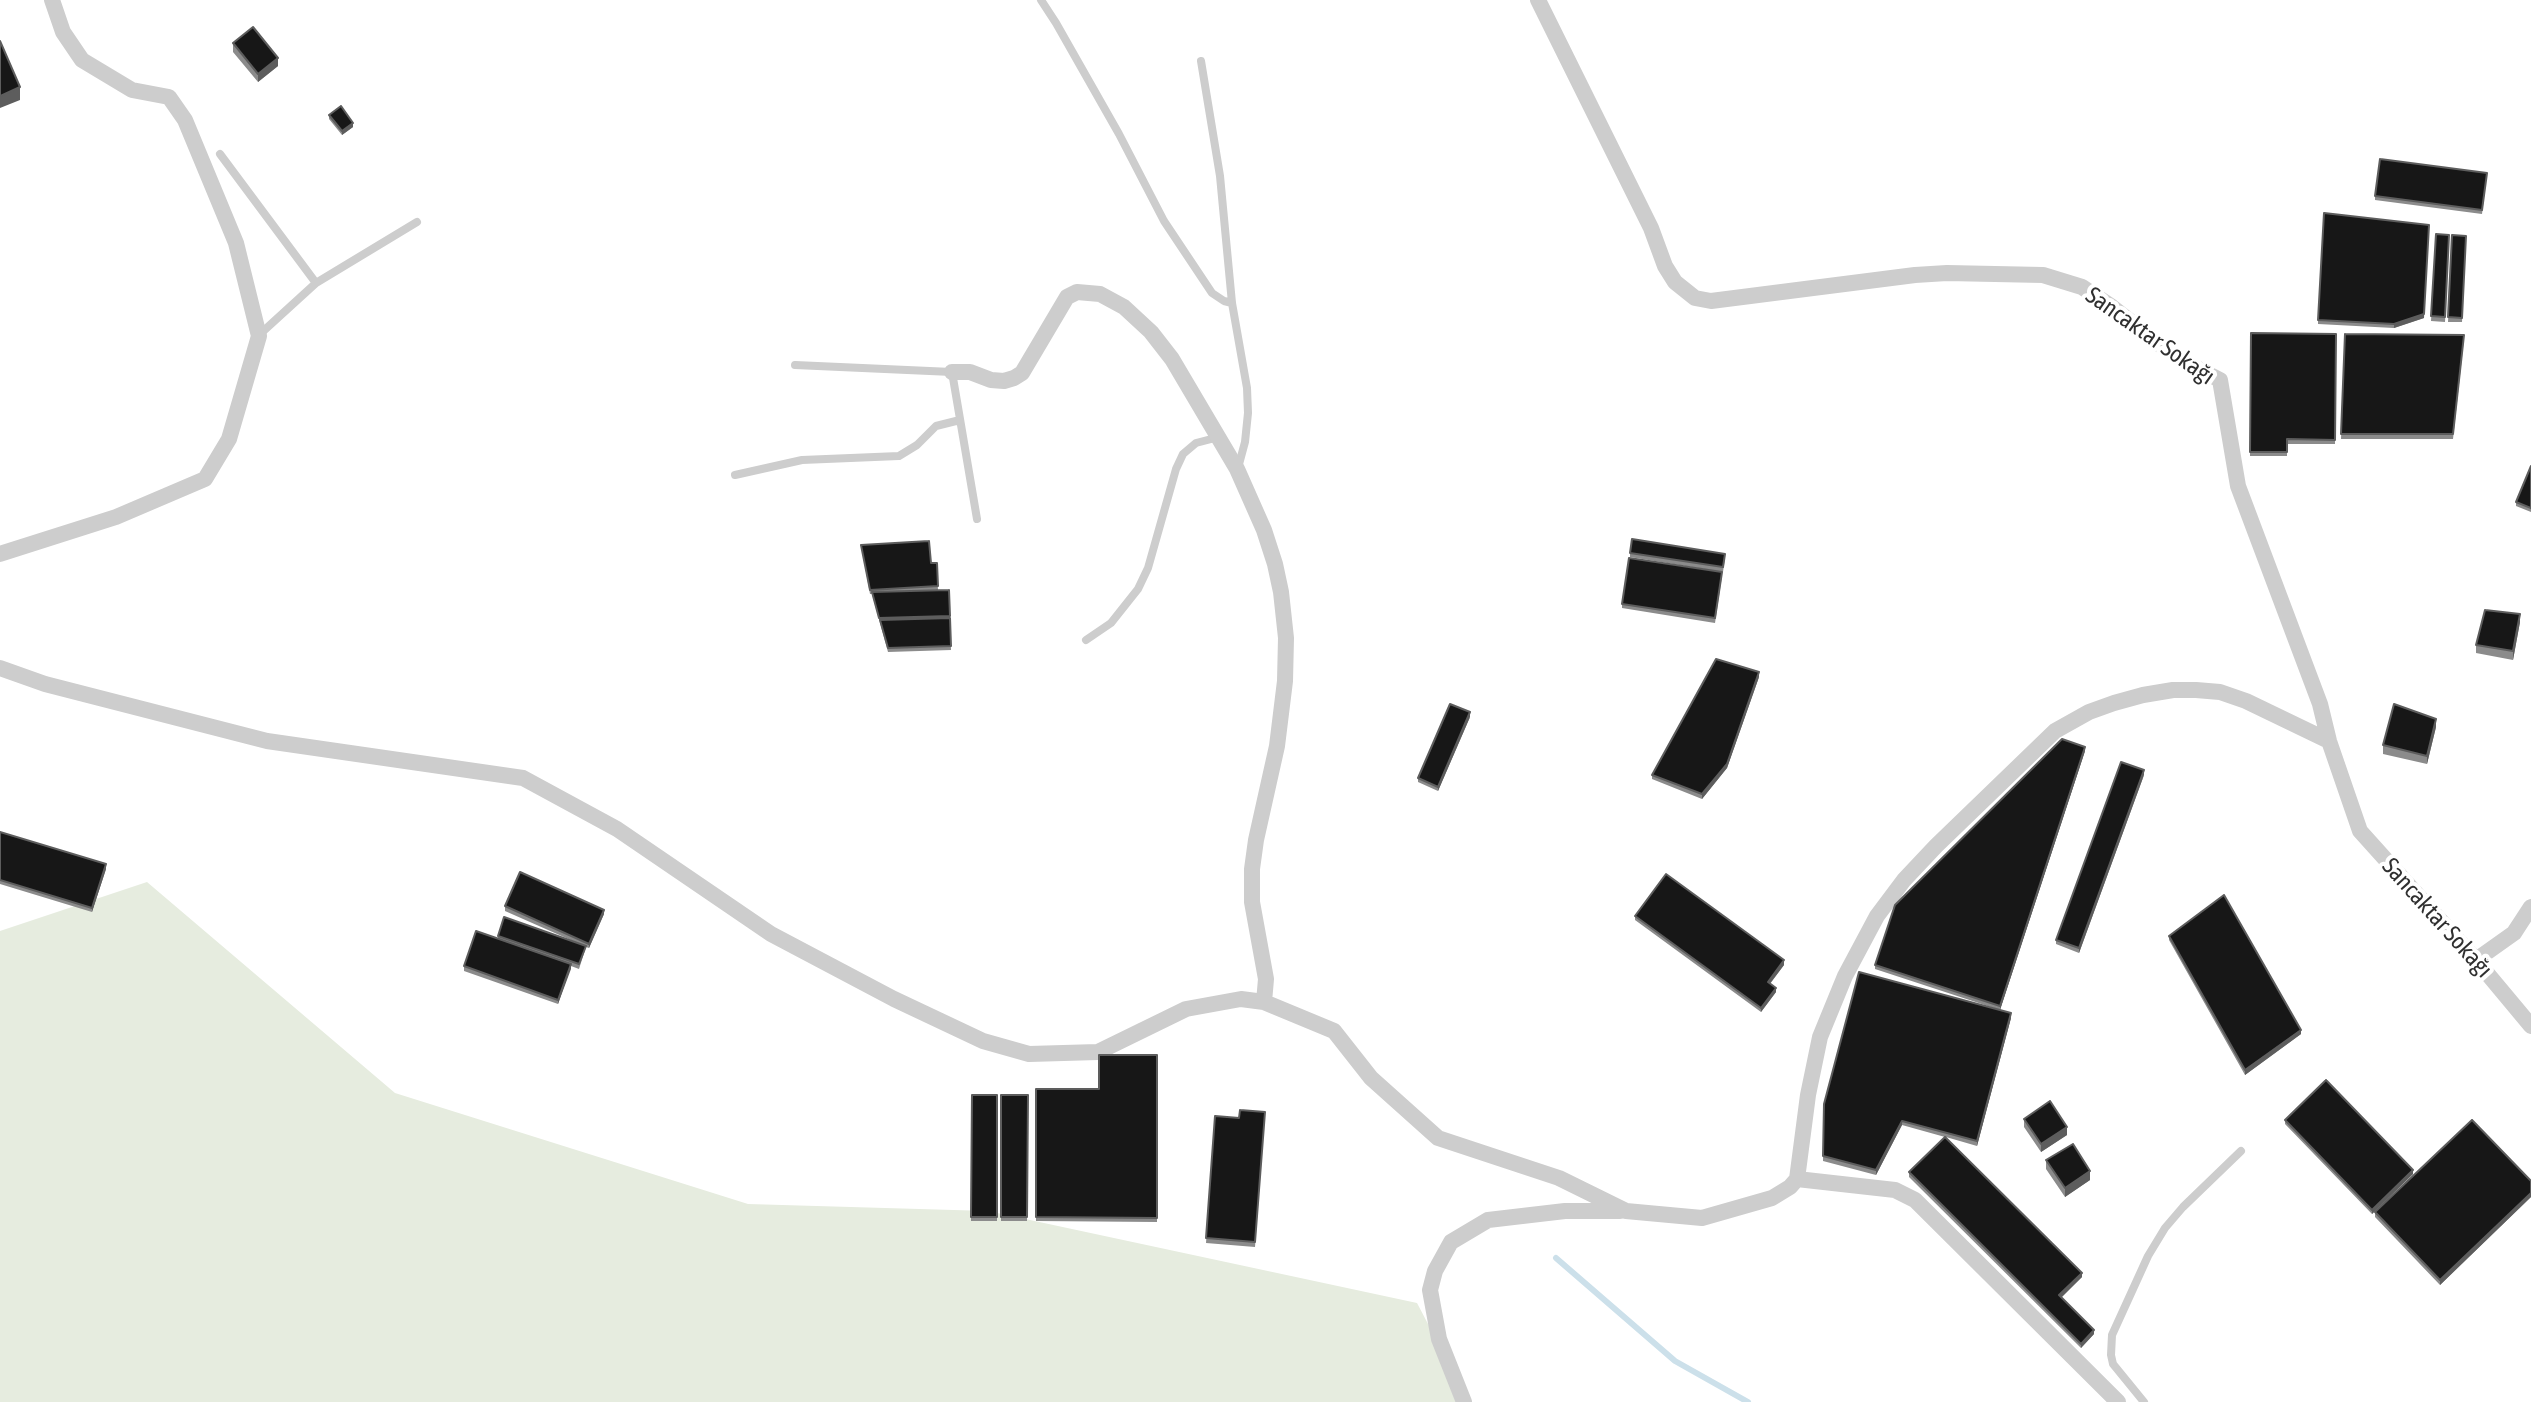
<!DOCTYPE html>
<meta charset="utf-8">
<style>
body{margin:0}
canvas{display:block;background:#fff}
</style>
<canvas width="2531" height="1402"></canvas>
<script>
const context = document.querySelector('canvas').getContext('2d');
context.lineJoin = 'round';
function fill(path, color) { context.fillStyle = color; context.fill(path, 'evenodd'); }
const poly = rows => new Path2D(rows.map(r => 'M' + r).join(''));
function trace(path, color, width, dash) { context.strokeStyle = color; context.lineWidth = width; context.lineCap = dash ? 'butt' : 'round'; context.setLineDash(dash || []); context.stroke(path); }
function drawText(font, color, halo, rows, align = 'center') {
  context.font = font + ' "Asap Condensed",sans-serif'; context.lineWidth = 8; context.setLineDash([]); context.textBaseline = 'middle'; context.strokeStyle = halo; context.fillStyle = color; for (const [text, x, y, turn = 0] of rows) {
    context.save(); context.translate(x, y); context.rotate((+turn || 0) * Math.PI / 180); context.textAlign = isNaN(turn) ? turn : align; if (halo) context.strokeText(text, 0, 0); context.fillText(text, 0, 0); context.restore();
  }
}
fill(poly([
 [147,882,395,1093,748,1204,988,1211,1417,1303,1469,1402,0,1402,0,931]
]), '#e6ecdf');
trace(poly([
 [1556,1258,1675,1361,1748,1402]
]), '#cce0ea', 6);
trace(poly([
 [1041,0,1056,23,1119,134,1164,221,1212,293,1224,301,1232,303],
 [1201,61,1220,176,1232,303,1247,388,1248,413,1245,442,1238,468],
 [220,154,316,283],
 [259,335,316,283,417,222],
 [795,365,952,372,977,519],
 [735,475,802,460,899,456,917,445,936,426,960,420],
 [1086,640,1111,623,1138,589,1148,568,1176,469,1183,454,1196,443,1219,437],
 [2144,1402,2113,1364,2111,1355,2112,1335,2148,1256,2165,1228,2183,1207,2241,1151]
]), '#cdcdcd', 8);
trace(poly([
 [1538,0,1651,228,1665,266,1675,282,1695,298,1711,301,1915,275,1947,273,2043,275,2082,287,2112,307,2159,344,2189,364,2220,380,2238,486,2320,704,2329,741,2360,831,2476,960,2531,1026],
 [952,372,970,372,991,380,1004,381,1014,378,1022,373,1067,297,1077,292,1100,294,1124,307,1151,332,1172,359,1237,469,1264,530,1275,564,1281,592,1286,638,1285,681,1277,746,1256,840,1252,869,1252,902,1266,979,1264,1002],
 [0,554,116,517,205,479,229,439,259,336,236,243,185,120,169,97,132,90,82,60,63,32,52,0],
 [0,668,45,684,267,741,523,778,617,829,771,934,894,999,983,1041,1029,1054,1098,1052,1186,1009,1241,999,1264,1002,1334,1031,1371,1078,1438,1138,1559,1178,1626,1211,1702,1218,1772,1198,1790,1187,1797,1179,1808,1095,1820,1037,1845,976,1877,916,1904,880,1936,846,2055,731,2089,712,2114,703,2143,695,2173,690,2196,690,2220,692,2246,701,2329,741],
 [2476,960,2514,933,2531,907],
 [1797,1179,1895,1190,1915,1200,2118,1402],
 [1464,1402,1439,1339,1430,1290,1435,1271,1451,1242,1488,1220,1565,1211,1620,1211]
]), '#cdcdcd', 16);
fill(poly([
 [233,43,278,66,258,82,233,52],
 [329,115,353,127,342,135,329,119],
 [2487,173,2482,214,2375,200,2375,196],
 [2436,234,2449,235,2445,322,2431,321],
 [2452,235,2466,236,2462,322,2448,322],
 [2424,318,2394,328,2318,324,2318,320],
 [2251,333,2336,334,2335,444,2287,444,2287,456,2250,456],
 [2345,334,2464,339,2453,439,2341,439],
 [2531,466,2531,512,2516,506,2516,502],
 [861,545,931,563,937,563,938,591,949,590,951,650,888,652,872,594,870,594],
 [1630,553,1725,558,1723,572,1630,557],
 [1722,576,1715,623,1622,608,1622,604],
 [2520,622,2513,660,2476,653,2476,645],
 [1759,677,1727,768,1702,799,1652,779,1652,775],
 [1470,717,1438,791,1418,782,1418,778],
 [2436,727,2427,764,2383,754,2383,745],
 [2085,751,2000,1010,2011,1018,1977,1146,1946,1137,2082,1277,2061,1297,2094,1334,2081,1348,1909,1177,1909,1172,1945,1137,1902,1125,1876,1175,1823,1161,1824,1104,2000,1010,1875,969,1875,965],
 [2144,775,2079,953,2056,944,2056,940],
 [0,832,106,869,92,912,0,884],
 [505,906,604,914,589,948,586,947,579,969,571,966,558,1004,464,971,464,966,498,938,498,936,573,941,505,911],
 [1635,916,1784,965,1770,984,1776,992,1761,1012,1635,920],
 [2169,936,2301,1034,2245,1075,2169,940],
 [1157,1055,1157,1222,1036,1221,1036,1089,1099,1089],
 [972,1095,997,1095,997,1221,971,1221],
 [1001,1095,1028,1095,1027,1221,1001,1221],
 [1265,1112,1255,1247,1206,1243,1215,1116,1239,1118],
 [2024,1119,2067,1135,2041,1152,2024,1127],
 [2285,1120,2413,1174,2372,1214,2285,1124],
 [2046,1160,2090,1180,2065,1197,2046,1169],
 [2531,1181,2531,1197,2440,1285,2375,1217,2375,1212]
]), '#8b8b8b');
fill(poly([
 [278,58,278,66,258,82,258,74],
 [20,87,20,100,0,108,0,96],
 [353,123,353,127,342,135,342,131],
 [2429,225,2424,318,2394,328,2394,324],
 [2520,614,2520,622,2513,660,2513,651],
 [1759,672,1759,677,1727,768,1702,799,1702,794],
 [1470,712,1470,717,1438,791,1438,787],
 [2436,719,2436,727,2427,764,2427,756],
 [2085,747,2085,751,2000,1010,2000,1006],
 [2144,770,2144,775,2079,953,2079,948],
 [106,864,106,869,92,912,92,908],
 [604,910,604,914,589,948,589,944],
 [1784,960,1784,965,1768,986,1768,982],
 [571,964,571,969,558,1004,558,1000],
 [1776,988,1776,992,1761,1012,1761,1008],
 [2011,1013,2011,1018,1977,1146,1977,1141],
 [2301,1030,2301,1034,2245,1075,2245,1070],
 [1902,1121,1902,1125,1876,1175,1876,1170],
 [2067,1127,2067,1135,2041,1152,2041,1144],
 [2413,1170,2413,1174,2372,1214,2372,1210],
 [2090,1171,2090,1180,2065,1197,2065,1188],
 [2531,1193,2531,1197,2440,1285,2440,1280],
 [2082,1273,2082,1277,2059,1300,2059,1295],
 [2094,1330,2094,1334,2081,1348,2081,1344]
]), '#5d5d5d');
const building = poly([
 [253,27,278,58,258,74,233,43,253,27],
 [0,41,20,87,0,96,0,41],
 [341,106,353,123,342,131,329,115,341,106],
 [2380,159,2487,173,2482,210,2375,196,2380,159],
 [2324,213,2429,225,2424,314,2394,324,2318,320,2324,213],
 [2436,234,2449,235,2445,317,2431,316,2436,234],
 [2452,235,2466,236,2462,318,2448,317,2452,235],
 [2251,333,2336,334,2335,440,2287,439,2287,452,2250,452,2251,333],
 [2345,334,2464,335,2453,434,2341,434,2345,334],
 [2531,466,2531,508,2516,502,2531,466],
 [1632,539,1725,554,1723,567,1630,553,1632,539],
 [929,541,931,563,937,563,938,586,870,590,861,545,929,541],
 [1629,558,1722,572,1715,618,1622,604,1629,558],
 [949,590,950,616,879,618,872,592,949,590],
 [2485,610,2520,614,2513,651,2476,645,2485,610],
 [950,618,951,646,888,648,880,620,950,618],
 [1716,659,1759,672,1727,764,1702,794,1652,775,1716,659],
 [1450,704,1470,712,1438,787,1418,778,1450,704],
 [2394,704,2436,719,2427,756,2383,745,2394,704],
 [2062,739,2085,747,2000,1006,1875,965,1895,905,2062,739],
 [2121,762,2144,770,2079,948,2056,940,2121,762],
 [0,832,106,864,92,908,0,880,0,832],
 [520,872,604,910,589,944,505,906,520,872],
 [1666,874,1784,960,1768,982,1776,988,1761,1008,1635,916,1666,874],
 [2224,895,2301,1030,2245,1070,2169,936,2224,895],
 [504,917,586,946,579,964,498,936,504,917],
 [476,931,571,964,558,1000,464,966,476,931],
 [1859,972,2011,1013,1977,1141,1902,1121,1876,1170,1823,1156,1824,1104,1859,972],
 [1099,1055,1157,1055,1157,1218,1036,1217,1036,1089,1099,1089,1099,1055],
 [2326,1080,2413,1170,2372,1210,2285,1120,2326,1080],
 [972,1095,997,1095,997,1217,971,1217,972,1095],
 [1001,1095,1028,1095,1027,1217,1001,1217,1001,1095],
 [2050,1101,2067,1127,2041,1144,2024,1119,2050,1101],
 [1240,1110,1265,1112,1255,1242,1206,1238,1215,1116,1239,1118,1240,1110],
 [2472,1120,2531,1181,2531,1193,2440,1280,2375,1212,2472,1120],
 [1945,1137,2082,1273,2059,1295,2094,1330,2081,1344,1909,1172,1945,1137],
 [2073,1144,2090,1171,2065,1188,2046,1160,2073,1144]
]);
fill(building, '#171717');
trace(building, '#5d5d5d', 2);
drawText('24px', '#303030', '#fff', [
 ["Sancaktar Sokağı",2150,336,35],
 ["Sancaktar Sokağı",2437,918,48]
]);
</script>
